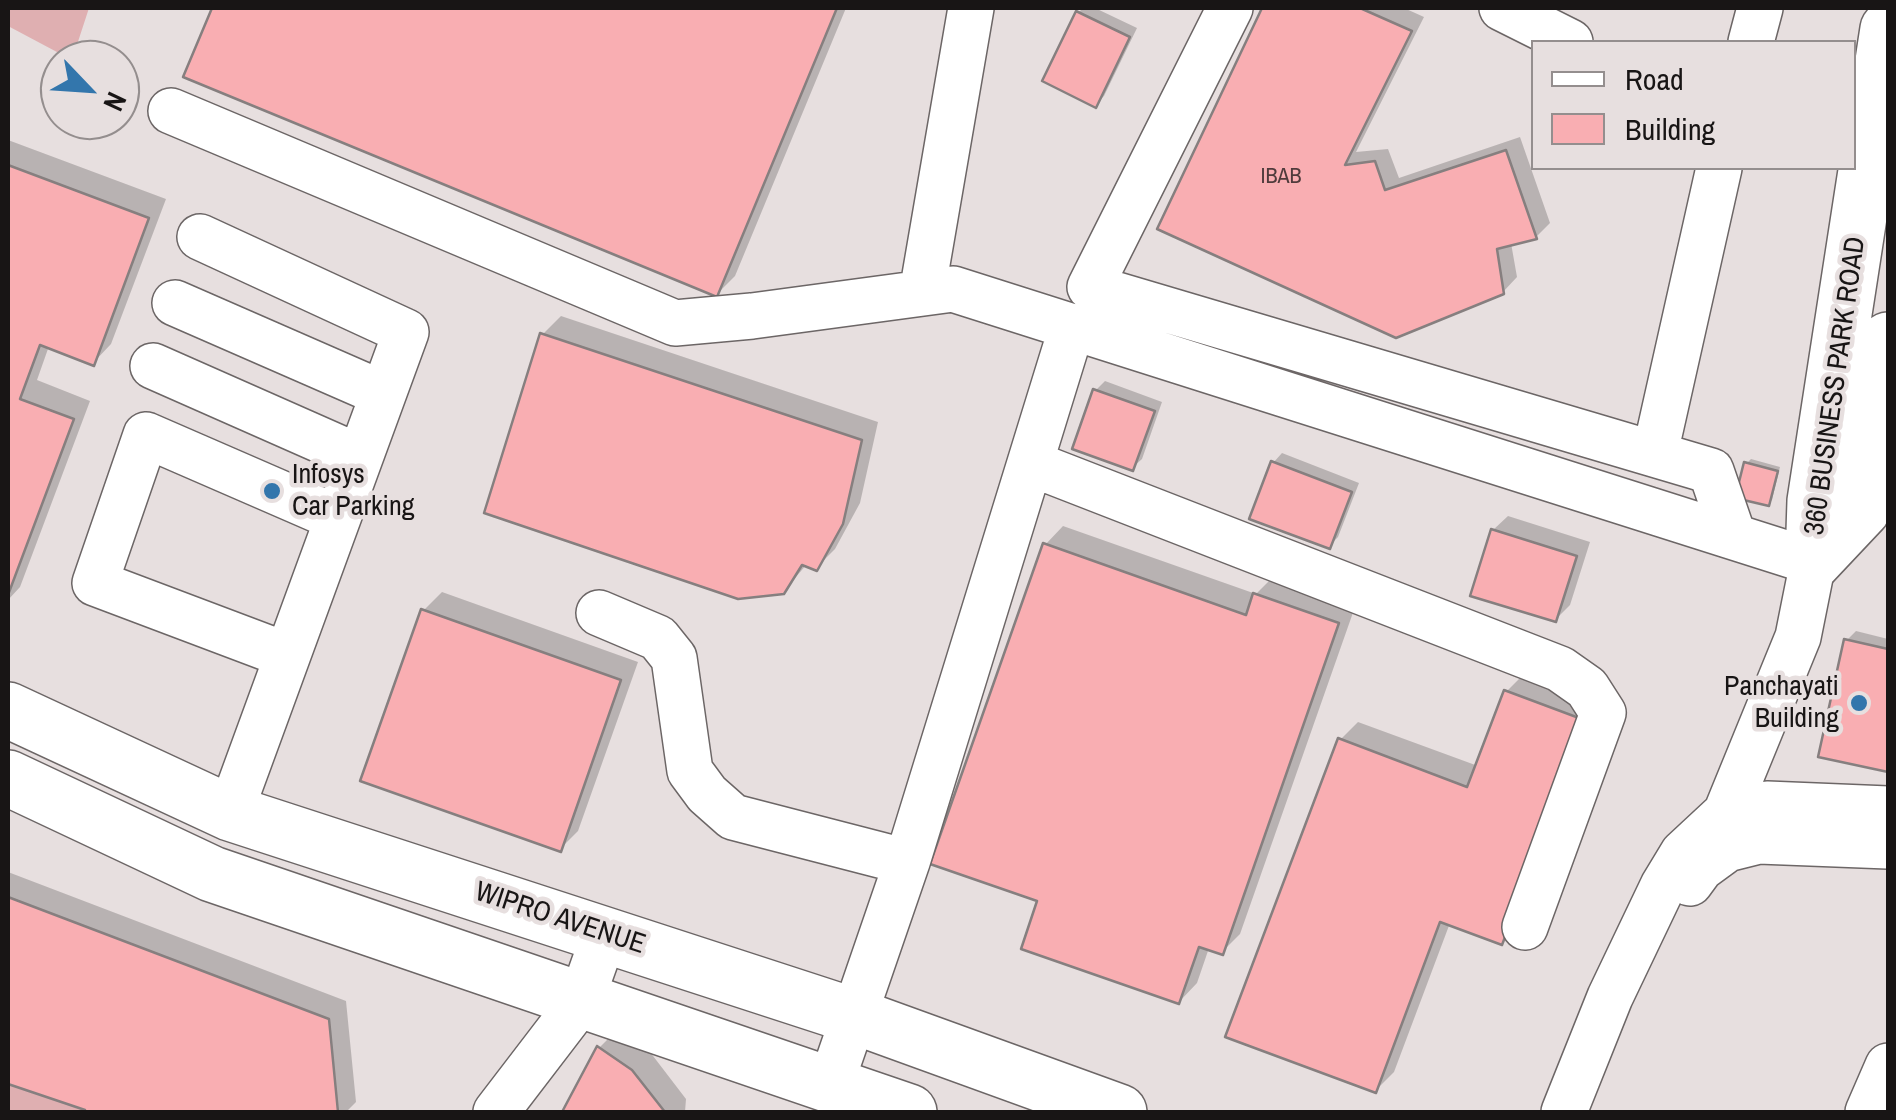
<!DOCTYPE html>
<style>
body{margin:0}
#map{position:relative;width:1896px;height:1120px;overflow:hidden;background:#e7dfdf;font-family:"Archivo Narrow",sans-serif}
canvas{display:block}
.frame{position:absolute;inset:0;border:10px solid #181515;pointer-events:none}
.legend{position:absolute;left:1531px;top:40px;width:325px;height:130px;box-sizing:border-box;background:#e7dfdf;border:2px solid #948e8e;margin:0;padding:12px 18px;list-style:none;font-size:30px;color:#181515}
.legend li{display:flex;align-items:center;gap:20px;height:50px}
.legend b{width:50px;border:2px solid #948e8e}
.north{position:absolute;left:40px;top:40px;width:100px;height:100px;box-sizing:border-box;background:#e7dfdf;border:2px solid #948e8e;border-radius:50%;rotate:115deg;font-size:28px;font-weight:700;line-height:40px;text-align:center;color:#181515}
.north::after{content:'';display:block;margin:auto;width:35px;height:45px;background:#3376ac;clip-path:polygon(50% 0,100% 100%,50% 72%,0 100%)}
</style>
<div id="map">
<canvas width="1896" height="1120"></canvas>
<div class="frame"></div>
<ul class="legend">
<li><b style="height:12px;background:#fff"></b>Road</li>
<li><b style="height:28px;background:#f9aeb2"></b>Building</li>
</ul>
<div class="north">N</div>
</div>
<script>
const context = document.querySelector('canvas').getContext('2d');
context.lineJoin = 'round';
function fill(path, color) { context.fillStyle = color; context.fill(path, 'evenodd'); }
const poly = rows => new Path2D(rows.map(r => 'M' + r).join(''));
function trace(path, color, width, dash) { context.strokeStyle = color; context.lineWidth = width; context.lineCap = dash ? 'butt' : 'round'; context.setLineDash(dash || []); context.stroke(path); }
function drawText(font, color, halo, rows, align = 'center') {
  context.font = font + ' "Archivo Narrow",sans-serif'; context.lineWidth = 9; context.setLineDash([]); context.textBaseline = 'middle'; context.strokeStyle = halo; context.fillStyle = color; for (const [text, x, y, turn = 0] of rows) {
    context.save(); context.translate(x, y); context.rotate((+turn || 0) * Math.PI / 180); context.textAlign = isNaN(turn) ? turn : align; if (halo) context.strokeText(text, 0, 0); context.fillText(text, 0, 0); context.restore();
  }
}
fill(poly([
 [8,8,89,8,72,60,8,26],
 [8,1084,85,1110,8,1112]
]), '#dfafb1');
fill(poly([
 [215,8,846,8,735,276,717,294,186,76],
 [1083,8,1095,8,1137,28,1104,96,1095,105,1078,13],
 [1265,8,1404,8,1424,17,1356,152,1388,149,1399,178,1520,137,1550,223,1536,237,1511,243,1517,277,1503,292,1160,228],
 [8,140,166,199,111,344,93,363,49,346,37,380,90,401,20,587,8,600],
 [561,316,878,422,860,503,835,549,816,568,807,564,783,592,543,334],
 [1105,381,1162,402,1142,459,1132,468,1096,390],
 [1282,453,1359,483,1338,537,1329,546,1273,463],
 [1751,459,1780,467,1772,500,1768,504,1747,463],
 [1508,516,1590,542,1570,605,1556,619,1493,530],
 [1063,526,1256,594,1274,576,1356,604,1240,934,1222,952,1209,948,1197,983,1179,1002,1041,899,1045,545],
 [442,592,638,662,578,831,560,849,423,611],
 [1856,631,1888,639,1888,770,1821,755,1846,641],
 [1525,673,1604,703,1520,924,1502,942,1450,923,1394,1072,1376,1090,1340,740,1358,722,1478,766,1506,692],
 [8,872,346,1001,356,1102,346,1112,85,1112,89,1109,8,1082],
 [617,1030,650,1052,686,1099,685,1112,565,1112,599,1048]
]), '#0003');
const building = poly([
 [212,8,837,8,717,297,183,77,212,8],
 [1262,8,1360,8,1412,31,1345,165,1375,161,1385,190,1506,150,1537,239,1497,249,1504,294,1396,338,1157,229,1262,8],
 [1076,11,1130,37,1096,108,1042,81,1076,11],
 [8,165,149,218,94,366,40,345,20,399,74,419,8,595,8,165],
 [540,333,862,440,843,524,817,571,802,565,784,594,738,599,484,513,540,333],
 [1093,389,1155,411,1133,471,1072,449,1093,389],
 [1271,461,1352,492,1330,549,1249,519,1271,461],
 [1744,462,1778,471,1769,506,1735,498,1744,462],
 [1491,529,1577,556,1556,622,1470,596,1491,529],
 [1043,543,1246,615,1253,593,1339,623,1223,955,1199,947,1179,1004,1021,949,1037,901,930,864,1043,543],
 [421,609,621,680,561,852,360,781,421,609],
 [1844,639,1888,649,1888,772,1818,757,1844,639],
 [1504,690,1587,721,1502,945,1440,922,1376,1093,1225,1037,1338,738,1467,787,1504,690],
 [8,897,329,1019,338,1112,83,1112,85,1110,8,1084,8,897],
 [597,1046,632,1070,665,1112,562,1112,597,1046]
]);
fill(building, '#f9aeb2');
trace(building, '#867f7f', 2.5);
const minor = poly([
 [1230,8,1090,287,1711,471,1733,535],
 [1502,8,1570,42],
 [1751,42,1760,8],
 [171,111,675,323,752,316,953,289,1813,562,1798,637,1726,813,1683,853,1663,886,1610,997,1564,1112],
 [200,237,406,332,230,813],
 [922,293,971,8],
 [175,303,381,393],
 [153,366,359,457],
 [1655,453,1719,168],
 [1030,463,1560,669,1587,688,1603,713,1525,927],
 [599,613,658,638,674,658,690,771,707,794,733,817,907,862],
 [286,655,95,583,146,435,337,518],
 [1726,813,1767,804,1888,809],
 [1690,883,1701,868,1727,849,1759,841,1888,846],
 [830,1086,907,862,1072,327],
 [496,1112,581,1001,605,933],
 [1868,1112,1888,1066]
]);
const major = poly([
 [1813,562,1815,501,1888,29],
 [1813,562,1862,510,1888,340],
 [8,710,230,813,854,1016,1119,1112],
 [8,778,212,874,909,1112]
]);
trace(minor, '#6c6666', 48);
trace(major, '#6c6666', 58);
trace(minor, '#fff', 45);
trace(major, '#fff', 55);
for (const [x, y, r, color] of [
 [272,491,10,"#3376ac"],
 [1859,703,10,"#3376ac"]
]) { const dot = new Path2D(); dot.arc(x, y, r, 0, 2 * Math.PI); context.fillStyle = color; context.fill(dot); trace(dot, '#e7dfdf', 4); }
drawText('22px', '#503b3c', null, [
 ["IBAB",1281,177]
]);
drawText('28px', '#181515', '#e7dfdf', [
 ["360 BUSINESS PARK ROAD",1836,386,-82],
 ["WIPRO AVENUE",560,919,18]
]);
drawText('28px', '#181515', '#e7dfdf', [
 ["Infosys",292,475],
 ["Car Parking",292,507],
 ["Panchayati",1839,687,"right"],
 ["Building",1839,719,"right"]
], 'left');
</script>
